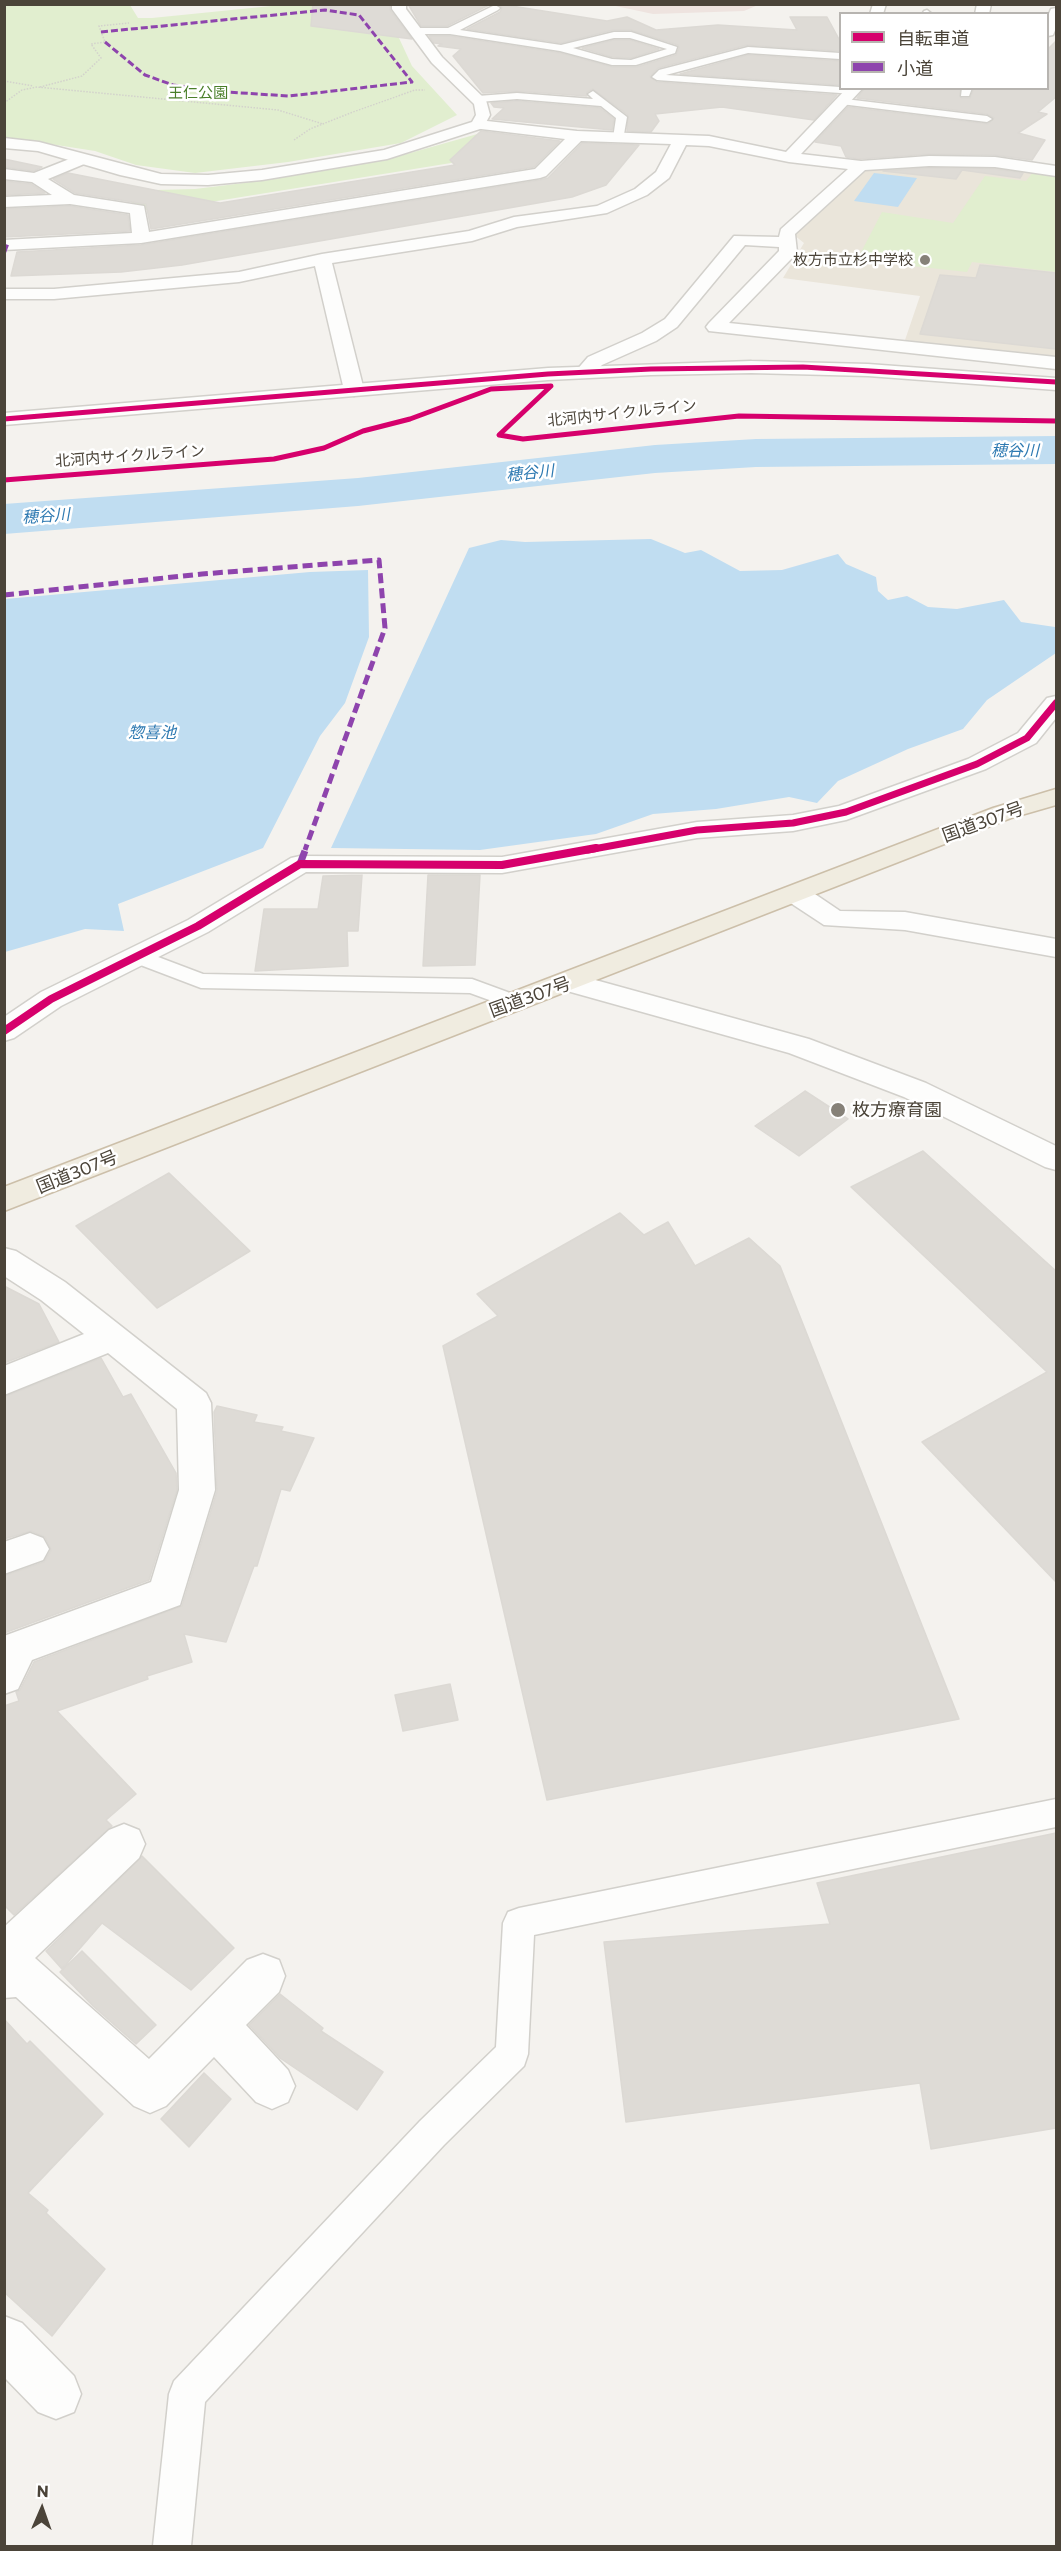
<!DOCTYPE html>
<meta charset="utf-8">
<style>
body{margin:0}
#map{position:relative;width:1061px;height:2551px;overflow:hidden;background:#f4f2ee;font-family:Commissioner,"Noto Sans JP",sans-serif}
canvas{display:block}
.frame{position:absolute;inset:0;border:6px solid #4b4439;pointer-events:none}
.legend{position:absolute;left:839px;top:12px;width:210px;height:78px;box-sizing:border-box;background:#fff;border:2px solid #b7b4b0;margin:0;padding:8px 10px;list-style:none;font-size:18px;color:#4b4439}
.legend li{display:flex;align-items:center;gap:12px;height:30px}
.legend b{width:30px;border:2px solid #b7b4b0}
.north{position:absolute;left:12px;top:2479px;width:60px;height:60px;-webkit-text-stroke:4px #fff;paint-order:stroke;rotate:2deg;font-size:16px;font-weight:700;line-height:24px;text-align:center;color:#4b4439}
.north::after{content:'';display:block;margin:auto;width:21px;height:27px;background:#4b4439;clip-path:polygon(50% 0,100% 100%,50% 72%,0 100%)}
</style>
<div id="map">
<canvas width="1061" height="2551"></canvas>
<div class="frame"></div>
<ul class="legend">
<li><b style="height:8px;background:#d6006c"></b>自転車道</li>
<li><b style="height:8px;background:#8e44ad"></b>小道</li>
</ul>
<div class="north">N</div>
</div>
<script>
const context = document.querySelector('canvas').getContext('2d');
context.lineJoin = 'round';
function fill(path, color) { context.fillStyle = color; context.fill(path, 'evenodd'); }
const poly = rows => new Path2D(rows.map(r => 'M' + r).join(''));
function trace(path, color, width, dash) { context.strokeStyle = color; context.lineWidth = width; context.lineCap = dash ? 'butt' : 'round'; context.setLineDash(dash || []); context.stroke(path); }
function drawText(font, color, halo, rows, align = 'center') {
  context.font = font + ' Commissioner,"Noto Sans JP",sans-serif'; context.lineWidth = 5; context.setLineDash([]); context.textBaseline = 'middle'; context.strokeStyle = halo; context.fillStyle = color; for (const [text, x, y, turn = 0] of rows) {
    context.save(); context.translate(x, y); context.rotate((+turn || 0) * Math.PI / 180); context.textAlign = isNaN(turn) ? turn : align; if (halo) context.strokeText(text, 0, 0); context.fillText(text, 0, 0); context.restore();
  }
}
fill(poly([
 [959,165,1056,173,1056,358,904,343,920,296,783,278,804,243,794,235,862,170]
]), '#eae5da');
fill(poly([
 [611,5,758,5,744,11,653,14]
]), '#eee3df');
fill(poly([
 [291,4,353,4,385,8,412,66,457,115,401,143,288,162,195,173,136,165,95,151,5,137,5,5,130,5,138,18,152,18],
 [481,133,488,157,149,212,143,207,129,204,155,190,195,189,244,183,396,157],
 [1034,171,1056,174,1056,272,972,262,967,272,857,260,882,212,953,223,985,176,1026,181]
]), '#e1eecf');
fill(poly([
 [874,173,917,178,898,207,854,201],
 [651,539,685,553,701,550,740,571,782,570,838,554,846,564,876,577,878,591,888,600,907,596,928,607,957,609,1004,600,1021,622,1055,627,1056,653,987,700,963,729,908,749,838,781,817,803,789,797,716,809,653,814,596,834,480,850,331,848,469,548,501,540,525,542],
 [368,570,369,637,345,703,320,736,263,848,118,904,124,931,85,929,5,952,5,599,310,572]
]), '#c0ddf1');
fill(poly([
 [1056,436,1056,464,756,467,655,473,358,506,4,534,4,504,358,478,655,445,756,439,1056,436]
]), '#c0ddf1');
const building = poly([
 [313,4,390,4,390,10,412,39,311,26,313,4],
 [408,4,491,4,447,26,421,26,408,4],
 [499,4,607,21,627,17,656,30,718,25,797,30,790,17,827,17,840,41,840,51,747,45,658,68,650,77,657,82,837,95,814,120,722,107,655,114,659,121,651,132,627,131,628,115,593,89,587,92,587,96,517,91,483,93,453,56,461,49,438,46,442,44,434,43,429,36,450,36,560,53,612,67,637,67,676,55,679,48,678,45,631,30,613,30,561,43,467,29,500,12,502,8,499,4],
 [614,40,630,40,659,49,631,58,612,57,582,48,614,40],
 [1056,41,1056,97,1038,112,1047,114,1018,133,1045,140,1032,160,995,155,929,154,859,159,846,157,841,146,815,142,848,107,988,124,994,118,987,114,857,98,865,88,960,88,961,98,970,98,974,88,1047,88,1047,50,1056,41],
 [748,55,840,61,840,85,680,74,748,55],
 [517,101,600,108,614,119,612,130,492,119,504,108,494,107,491,103,517,101],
 [481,131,560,141,534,167,151,229,146,204,75,193,53,179,68,173,220,203,455,165,450,160,481,131],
 [582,143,639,145,606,185,572,197,182,265,121,272,11,276,17,252,141,245,540,180,548,178,582,143],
 [4,159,42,167,34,171,4,167,4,159],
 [929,168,995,169,1023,173,1020,178,962,170,956,179,883,171,929,168],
 [4,181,31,184,45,193,4,195,4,181],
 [70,206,128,215,130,231,4,237,4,209,70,206],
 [980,265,1056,273,1056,349,920,334,940,275,976,278,980,265],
 [362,875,358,931,347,931,348,966,255,971,264,909,318,909,323,876,362,875],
 [428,875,480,875,475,965,423,966,428,875],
 [805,1091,848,1119,799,1156,755,1126,805,1091],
 [923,1151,1056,1271,1056,1582,922,1442,1047,1372,851,1187,923,1151],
 [169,1173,250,1251,157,1308,76,1226,169,1173],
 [620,1213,644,1235,668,1222,695,1266,749,1238,780,1266,959,1719,547,1800,443,1346,498,1316,477,1294,620,1213],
 [4,1286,39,1304,59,1342,4,1363,4,1286],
 [101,1358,123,1397,131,1394,176,1473,177,1490,149,1580,4,1633,4,1576,44,1562,51,1550,45,1537,31,1531,4,1539,4,1397,101,1358],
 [217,1406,257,1415,254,1422,283,1427,281,1431,314,1438,290,1491,281,1489,257,1566,254,1566,226,1642,184,1634,192,1662,147,1676,148,1679,57,1711,136,1794,106,1820,112,1826,14,1915,4,1905,4,1706,19,1701,16,1692,20,1690,34,1662,182,1606,217,1491,214,1412,217,1406],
 [450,1684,458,1720,403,1731,395,1695,450,1684],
 [1056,1833,1056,2128,931,2149,920,2083,626,2122,604,1942,830,1924,817,1883,1056,1833],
 [142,1856,234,1948,191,1990,102,1923,62,1969,46,1951,142,1856],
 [82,1951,156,2025,136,2044,93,2006,60,1972,82,1951],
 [280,1994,323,2028,321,2031,383,2072,357,2110,280,2058,249,2025,280,1994],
 [4,2019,27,2044,30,2041,103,2114,28,2193,48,2210,46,2213,105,2269,52,2336,4,2292,4,2019],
 [204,2073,231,2099,189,2147,161,2119,204,2073]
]);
fill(building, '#dedbd6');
trace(building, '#dcd9d4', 1.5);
const service = poly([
 [495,5,500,8,498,10,460,30,561,45,614,32,631,32,677,47,675,53,636,65,612,65,560,51,450,34,417,34,412,31,417,28,448,28,495,5],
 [614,38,630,38,667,49,631,60,612,59,573,48,614,38],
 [927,10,932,14,922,14,924,11,927,10],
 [748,47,840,53,840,59,748,53,666,75,840,87,859,91,854,94,657,80,652,77,659,70,748,47],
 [962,88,972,88,969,96,961,96,962,88],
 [593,91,627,117,623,140,613,138,616,118,601,106,517,99,478,102,473,99,478,96,517,93,593,99,588,94,593,91],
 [845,99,987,116,992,119,987,122,841,104,841,100,845,99],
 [137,949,203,974,472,979,521,997,524,1002,521,1007,514,1009,470,993,201,988,130,961,127,956,130,951,137,949],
 [1056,1799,1056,1827,534,1935,528,2054,524,2066,444,2145,205,2402,191,2546,153,2546,169,2394,174,2381,420,2121,496,2047,503,1923,508,1912,519,1908,1056,1799]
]);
const minor = poly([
 [873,4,886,4,883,14,870,14,873,4],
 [977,4,991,4,989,14,975,14,977,4],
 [1056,8,1056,28,1053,35,1048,36,1048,16,1051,9,1056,8],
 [847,88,863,88,801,154,861,161,929,156,995,157,1056,166,1056,176,995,167,929,166,865,170,795,234,797,252,794,256,729,323,1056,357,1056,369,709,331,706,327,709,323,779,251,779,247,745,245,677,327,656,341,602,365,591,376,577,376,575,372,588,357,642,333,665,319,734,236,779,237,781,229,848,169,789,162,709,146,686,145,669,178,647,195,607,213,517,227,472,241,332,263,364,390,354,396,344,390,315,266,239,282,54,299,4,299,4,289,54,289,239,272,322,254,469,231,514,217,597,206,635,189,656,172,671,144,581,141,546,176,540,178,141,243,4,250,4,240,132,233,130,213,70,204,4,207,4,197,52,195,32,182,4,179,4,169,34,173,77,156,89,156,91,159,89,162,48,179,74,195,144,206,149,232,535,169,565,139,473,128,470,125,473,122,478,120,577,131,709,136,786,152,847,88],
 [1056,696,1056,718,1036,743,986,769,846,820,793,831,697,838,502,873,306,872,208,932,61,1006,14,1038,4,1041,4,1017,41,992,188,920,291,858,300,856,502,857,697,822,793,815,839,806,968,759,1018,733,1047,698,1056,696],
 [796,886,806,888,840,911,905,912,1056,939,1056,957,905,930,824,925,786,900,782,894,786,888,796,886],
 [4,1248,16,1251,65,1282,206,1393,211,1403,215,1490,180,1605,32,1660,18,1689,4,1694,4,1636,151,1582,179,1490,177,1409,108,1353,4,1395,4,1366,84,1334,41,1300,4,1276,4,1248],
 [30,1533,43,1538,49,1549,43,1560,4,1574,4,1542,30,1533],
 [124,1824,139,1830,145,1844,139,1858,35,1958,149,2059,247,1960,263,1954,279,1960,285,1976,279,1992,246,2025,288,2070,295,2086,288,2102,272,2109,256,2102,214,2057,166,2106,150,2113,134,2106,16,1997,4,1998,4,1927,109,1830,124,1824],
 [4,2316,22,2323,74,2376,81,2394,74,2412,56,2419,38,2412,4,2377,4,2316]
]);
const tertiary = poly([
 [392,4,406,4,406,9,442,57,486,100,490,115,483,128,387,159,262,180,208,185,161,184,120,175,38,151,4,148,4,138,39,142,161,174,208,175,262,170,384,150,472,122,476,115,474,104,432,63,392,9,392,4],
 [751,361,868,364,1056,378,1056,390,868,376,751,373,651,375,548,380,4,425,4,413,548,368,751,361],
 [570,973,809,1039,926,1083,1056,1146,1056,1170,1045,1167,904,1097,789,1053,560,989,556,982,560,975,570,973]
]);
const trunk = poly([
 [1056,789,1056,805,1011,818,4,1211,4,1187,993,808,1056,789]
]);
trace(service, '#d2d0cb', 3);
trace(minor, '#d2d0cb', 3);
trace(tertiary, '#d2d0cb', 3);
trace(trunk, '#ccbfa9', 3);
trace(poly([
 [4,81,33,86],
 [40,87,82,76,101,58,91,44,105,42,99,26,129,23],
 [4,103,22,90,37,87,278,110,323,124],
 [294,140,310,129,353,112,415,90,425,90]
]), '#d3d2cc', 1.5, [1.5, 1.5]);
trace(poly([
 [530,405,499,435,523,439,739,416,1056,421],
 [4,480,274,459,324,448,363,431,421,415]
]), '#d3d2cc', 2, [1.5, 1.5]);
fill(service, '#fdfdfc');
fill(minor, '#fdfdfc');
fill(tertiary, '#fdfdfc');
fill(trunk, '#f0ece0');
trace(poly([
 [101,32,325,10,359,15,412,82,289,96,211,91,173,85,145,75,105,42]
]), '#8e44ad', 3, [7, 3]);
trace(poly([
 [4,252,7,244]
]), '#8e44ad', 4.5, [8, 4.5]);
trace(poly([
 [4,595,202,574,379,560,385,628,305,850]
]), '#8e44ad', 5, [10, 5]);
trace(poly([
 [300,864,306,848]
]), '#8e44ad', 7, [14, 7]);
trace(poly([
 [4,419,548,374,651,369,803,367,1056,382],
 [4,480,274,459,324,448,363,431,410,419,491,389,551,386,499,435,523,439,739,416,1056,421]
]), '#d6006c', 5);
trace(poly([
 [588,850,697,830,793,823,846,812,977,764,1027,738,1056,703]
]), '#d6006c', 7);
trace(poly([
 [4,1031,51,999,198,926,300,864,502,865,596,848]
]), '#d6006c', 8);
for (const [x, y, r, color] of [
 [925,260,6,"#868178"],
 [838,1110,8,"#868178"]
]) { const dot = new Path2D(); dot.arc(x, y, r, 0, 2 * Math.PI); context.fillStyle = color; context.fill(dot); trace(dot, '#fff', 2); }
drawText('15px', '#4a7f2a', '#fff', [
 ["王仁公園",198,93]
]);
drawText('15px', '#4b4439', '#fff', [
 ["枚方市立杉中学校",913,260]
], 'right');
drawText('15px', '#4b4439', '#fff', [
 ["北河内サイクルライン",622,413,-6],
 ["北河内サイクルライン",130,456,-4]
]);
drawText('italic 16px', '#2e7ab2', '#fff', [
 ["穂谷川",1015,451],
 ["穂谷川",530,473,-6],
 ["穂谷川",46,516,-4],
 ["惣喜池",152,733]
]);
drawText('18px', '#4b4439', '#fff', [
 ["国道307号",983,822,-20],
 ["国道307号",530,997,-20],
 ["国道307号",77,1172,-22]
]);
drawText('18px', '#4b4439', '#fff', [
 ["枚方療育園",852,1110]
], 'left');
</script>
